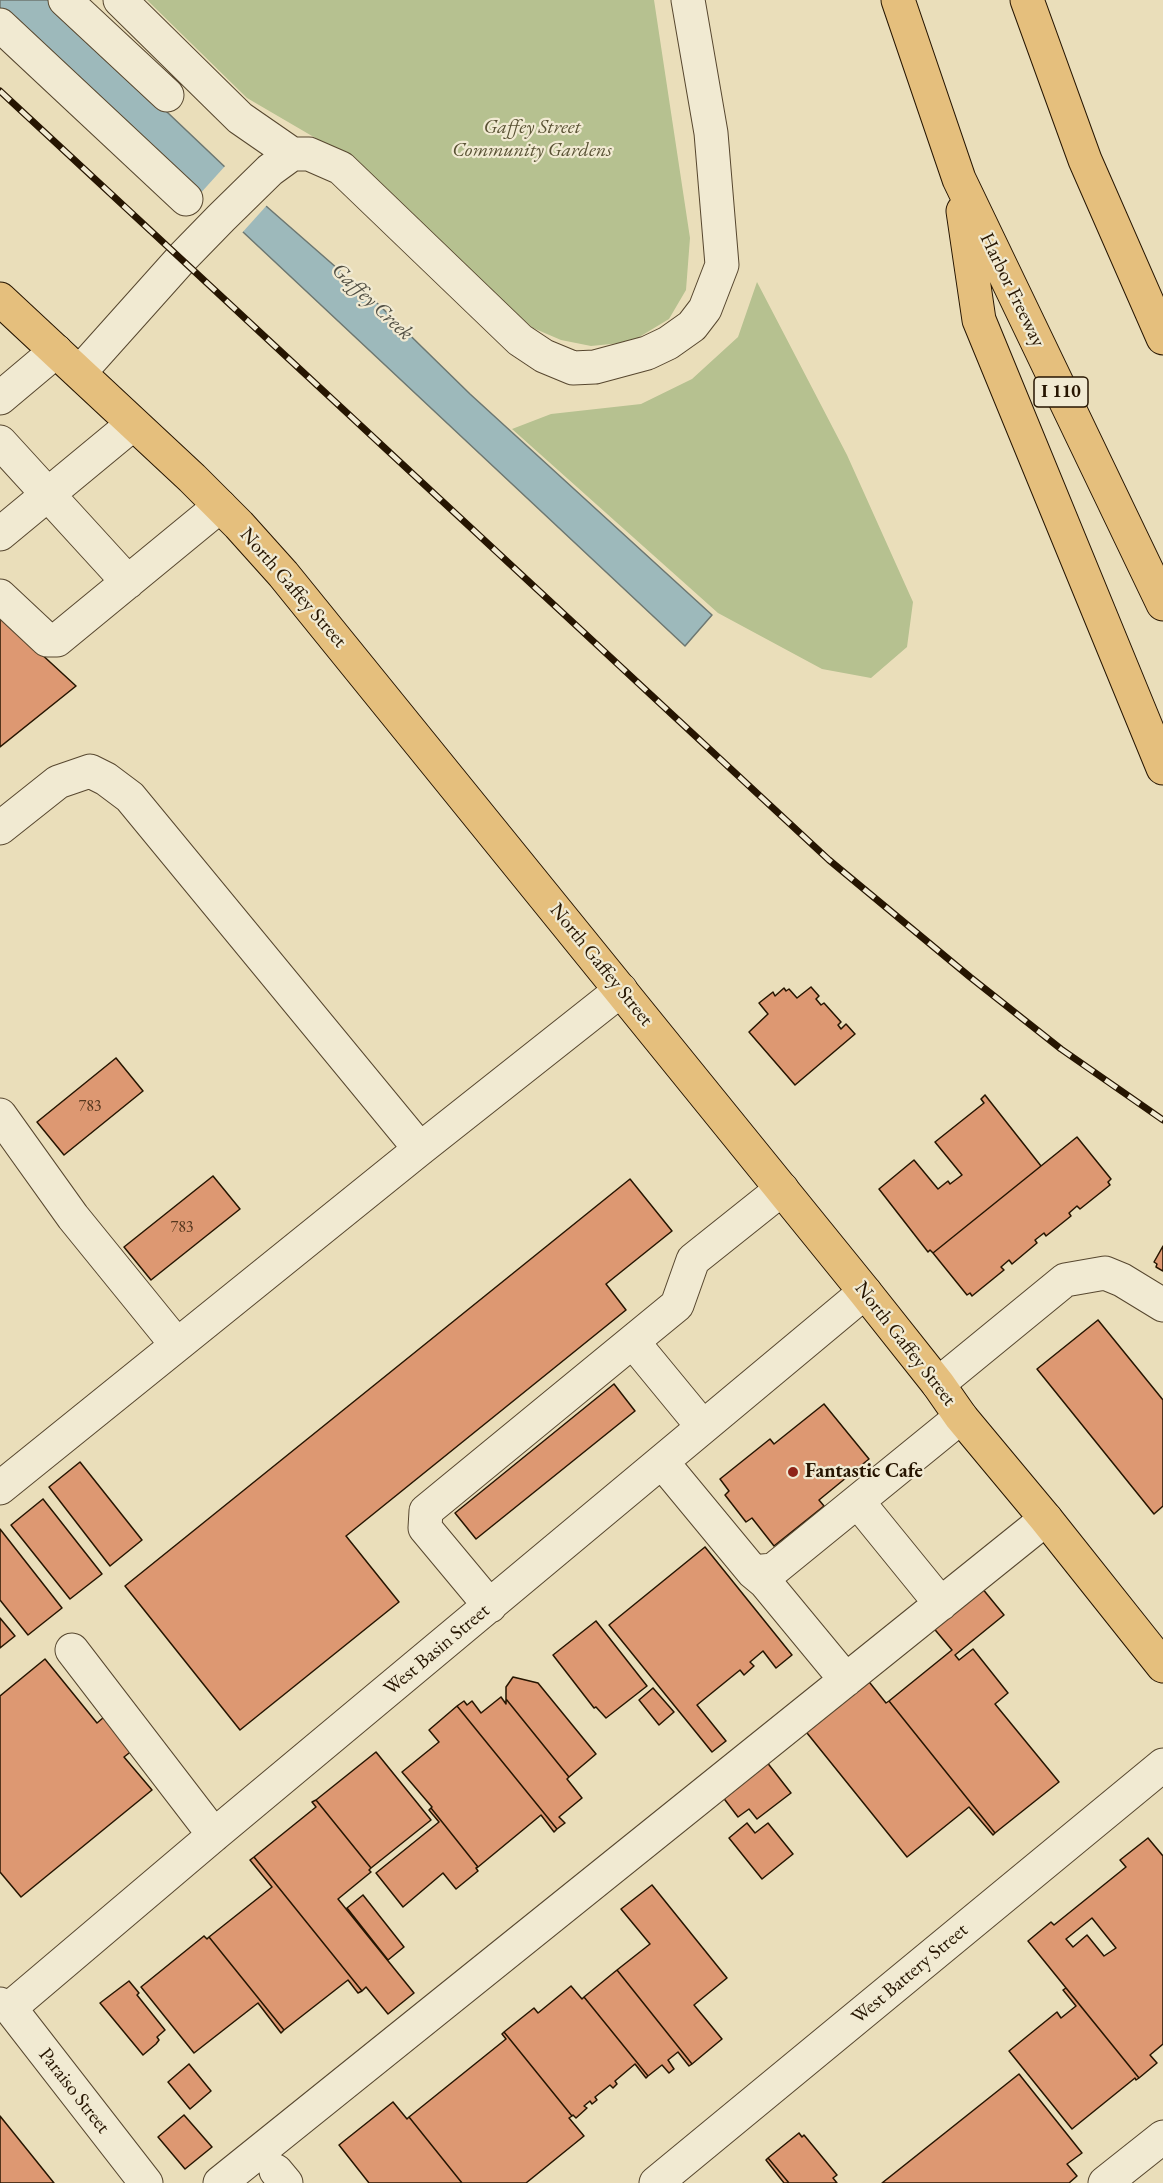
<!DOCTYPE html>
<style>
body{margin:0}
canvas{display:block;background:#eadeba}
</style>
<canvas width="1163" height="2183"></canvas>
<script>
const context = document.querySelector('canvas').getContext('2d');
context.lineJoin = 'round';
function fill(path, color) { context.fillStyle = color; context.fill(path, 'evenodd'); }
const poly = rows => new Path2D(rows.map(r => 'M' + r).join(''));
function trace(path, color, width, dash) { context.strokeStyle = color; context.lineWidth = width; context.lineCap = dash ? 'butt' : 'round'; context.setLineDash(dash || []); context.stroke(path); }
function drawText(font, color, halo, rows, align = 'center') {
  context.font = font + ' "EB Garamond",serif'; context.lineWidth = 4.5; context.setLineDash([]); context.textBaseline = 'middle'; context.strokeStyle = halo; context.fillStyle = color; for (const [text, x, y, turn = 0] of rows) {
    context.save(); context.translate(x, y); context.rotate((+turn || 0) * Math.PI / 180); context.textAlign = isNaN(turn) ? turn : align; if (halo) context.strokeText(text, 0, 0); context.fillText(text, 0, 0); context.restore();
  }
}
fill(poly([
 [147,0,654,0,690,238,686,290,669,319,631,342,591,346,561,340,533,328,324,143,247,98],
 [757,282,847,455,913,602,907,647,871,678,822,669,718,613,512,429,551,414,641,404,692,379,738,337]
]), '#b6c190');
const water = poly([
 [0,0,49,0,266,206,378,304,470,394,712,615,685,646,243,232,0,9,0,0]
]);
fill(water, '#9db9bb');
trace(water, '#6d7771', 1.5);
fill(poly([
 [226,165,268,204,241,234,198,196]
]), '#eadeba');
const building = poly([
 [0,616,76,686,0,747,0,616],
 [811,987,819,996,816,999,821,1005,824,1003,841,1022,838,1025,841,1029,846,1024,855,1034,795,1085,749,1032,768,1014,759,1003,773,992,775,996,784,988,786,991,789,989,797,998,811,987],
 [116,1058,143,1091,64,1155,37,1122,116,1058],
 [985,1095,1041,1166,933,1253,930,1250,928,1252,879,1189,914,1160,938,1189,948,1181,950,1184,962,1175,935,1142,984,1103,981,1099,985,1095],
 [1077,1137,1111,1179,1108,1182,1110,1185,1080,1209,1077,1206,1069,1213,1071,1216,1046,1236,1044,1233,1035,1240,1037,1243,1012,1264,1009,1260,1001,1267,1004,1270,972,1296,970,1293,967,1295,933,1253,1077,1137],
 [213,1176,240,1209,151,1280,124,1247,213,1176],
 [630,1179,672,1231,606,1284,626,1310,346,1536,399,1602,240,1730,125,1586,630,1179],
 [1163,1246,1163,1271,1156,1267,1157,1264,1154,1262,1163,1246],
 [1098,1320,1163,1400,1163,1506,1154,1514,1037,1369,1098,1320],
 [614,1384,635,1411,476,1539,455,1513,614,1384],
 [824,1404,869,1459,819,1500,824,1506,774,1546,752,1518,746,1522,725,1495,729,1491,720,1479,770,1439,774,1444,824,1404],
 [80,1462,142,1540,110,1566,49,1487,80,1462],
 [43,1499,102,1574,70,1599,11,1525,43,1499],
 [0,1529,62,1608,28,1635,0,1600,0,1529],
 [705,1547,792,1655,776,1668,763,1651,750,1662,754,1666,744,1675,740,1670,697,1705,726,1741,712,1752,609,1625,705,1547],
 [977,1582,1004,1615,955,1655,959,1660,973,1649,1008,1693,995,1704,1059,1782,995,1833,889,1701,952,1650,931,1625,977,1582],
 [0,1618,15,1636,0,1648,0,1618],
 [596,1621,647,1686,606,1718,596,1707,594,1708,553,1655,596,1621],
 [45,1659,97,1723,110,1712,138,1746,124,1757,152,1790,21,1897,0,1872,0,1696,45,1659],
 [513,1677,538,1683,596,1754,569,1777,506,1699,506,1687,513,1677],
 [866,1678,886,1703,889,1701,995,1833,993,1835,969,1807,907,1857,803,1728,866,1678],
 [653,1688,674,1712,659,1725,639,1700,653,1688],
 [501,1697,506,1704,506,1699,569,1777,567,1779,582,1798,559,1817,565,1823,557,1829,457,1706,464,1701,467,1705,472,1701,481,1713,501,1697],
 [457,1706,557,1829,554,1832,541,1815,478,1867,431,1808,432,1807,402,1772,439,1742,429,1730,457,1706],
 [376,1752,431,1820,371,1868,316,1800,376,1752],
 [766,1761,791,1793,757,1819,749,1809,738,1817,722,1796,766,1761],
 [316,1800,371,1868,369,1870,371,1872,338,1899,414,1993,388,2014,366,1987,362,1991,254,1857,316,1807,312,1802,316,1800],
 [431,1808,478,1867,476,1868,478,1871,456,1889,443,1873,403,1907,376,1873,439,1822,429,1810,431,1808],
 [747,1823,755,1833,768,1823,793,1854,762,1879,729,1838,747,1823],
 [1148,1838,1163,1856,1163,2044,1150,2055,1157,2063,1139,2078,1028,1941,1051,1922,1054,1925,1126,1867,1120,1860,1148,1838],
 [1092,1918,1116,1948,1104,1956,1087,1935,1073,1947,1066,1939,1092,1918],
 [254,1857,362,1991,358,1993,348,1980,284,2030,209,1937,272,1887,250,1860,254,1857],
 [652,1885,727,1978,694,2005,722,2039,692,2064,617,1970,650,1944,621,1909,652,1885],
 [363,1895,404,1947,388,1960,347,1908,363,1895],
 [204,1936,207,1939,209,1937,284,2030,281,2033,258,2003,194,2053,141,1987,204,1936],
 [617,1970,692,2064,689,2066,678,2052,668,2060,674,2069,669,2073,662,2065,648,2076,584,1997,617,1970],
 [129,1981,139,1993,137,1995,165,2030,157,2037,159,2040,156,2044,143,2055,100,2003,129,1981],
 [571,1986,582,1999,584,1997,648,2076,646,2078,635,2064,615,2081,617,2084,613,2088,610,2085,595,2097,597,2100,592,2104,590,2101,584,2106,587,2108,576,2118,573,2115,572,2116,504,2032,534,2008,538,2013,571,1986],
 [1066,1988,1139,2078,1136,2080,1135,2078,1072,2129,1009,2051,1057,2012,1061,2018,1076,2006,1063,1990,1066,1988],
 [504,2032,572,2116,569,2118,584,2136,526,2183,462,2183,409,2117,506,2039,502,2034,504,2032],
 [189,2064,211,2091,190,2109,168,2082,189,2064],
 [1019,2074,1082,2153,1067,2164,1077,2176,1069,2183,882,2183,1019,2074],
 [393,2102,407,2119,409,2117,462,2183,369,2183,339,2145,393,2102],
 [184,2115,212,2147,185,2169,158,2137,184,2115],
 [0,2116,54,2183,0,2183,0,2116],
 [799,2133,802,2137,804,2135,837,2175,833,2178,837,2183,789,2183,768,2158,799,2133],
 [768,2158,789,2183,784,2183,766,2160,768,2158]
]);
fill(building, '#dd9872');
trace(building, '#261501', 1.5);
const minor = poly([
 [65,0,167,95],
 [120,0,240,118,292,154,309,154,341,168,520,340,544,356,573,368,595,367,647,353,668,343,692,326,705,309,722,265,711,133,688,0],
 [0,25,186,199],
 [80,372,182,258,221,218,270,170,292,154],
 [0,398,56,351],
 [0,442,128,582],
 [0,534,133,424],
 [0,596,47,640,57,640,220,506],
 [0,828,58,782,90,771,106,779,130,797,420,1149],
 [0,1115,73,1217,177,1345],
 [633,1342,703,1427],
 [938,1384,1065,1280,1105,1273,1122,1280,1163,1305],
 [662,1462,753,1572,765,1582,846,1680],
 [0,1488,420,1149,621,990],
 [858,1502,941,1604],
 [753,1572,773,1570,961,1417],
 [490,1606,425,1528,426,1511,677,1305,693,1260,782,1189],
 [72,1650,214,1835],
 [0,2004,10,2008,146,2183],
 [10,2008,214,1835,865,1292],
 [276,2171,286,2183],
 [220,2183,1046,1519],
 [656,2183,1163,1765],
 [1105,2183,1163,2137]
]);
const major = poly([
 [0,299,192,478,239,525,283,574,865,1292,938,1384,961,1417,1046,1519,1163,1666]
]);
const highway = poly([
 [898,0,959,179,1163,604],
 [1027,0,1085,160,1163,338],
 [963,211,979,320,1163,768]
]);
trace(minor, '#57472f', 35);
trace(major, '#261501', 35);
trace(highway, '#261501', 35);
trace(minor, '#f1ead2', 33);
trace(major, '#e5bf7d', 33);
trace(highway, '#e5bf7d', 33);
const rail = poly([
 [0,91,829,860,970,977,1061,1049,1163,1120]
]);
trace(rail, '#261501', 7);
trace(rail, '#f1ead2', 4.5, [14]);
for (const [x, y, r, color] of [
 [793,1472,6,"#8f2418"]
]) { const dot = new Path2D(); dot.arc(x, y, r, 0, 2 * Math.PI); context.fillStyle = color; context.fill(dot); trace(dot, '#f1ead2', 2); }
drawText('16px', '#54361d', null, [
 ["783",90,1107],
 ["783",182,1228]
]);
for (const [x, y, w] of [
 [1061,392,54]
]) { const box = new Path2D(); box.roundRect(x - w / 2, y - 15, w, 30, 4.5); context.fillStyle = '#f1ead2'; context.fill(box); trace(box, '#261501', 1.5); }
drawText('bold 18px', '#261501', null, [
 ["I 110",1061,392]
]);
drawText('italic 20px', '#585133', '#f1ead2', [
 ["Gaffey Street",532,128],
 ["Community Gardens",532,151]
]);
drawText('20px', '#261501', '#f1ead2', [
 ["Harbor Freeway",1012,290,64],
 ["North Gaffey Street",293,588,49],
 ["North Gaffey Street",601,965,51],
 ["North Gaffey Street",905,1344,52],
 ["West Basin Street",437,1650,-40],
 ["West Battery Street",910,1974,-40],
 ["Paraiso Street",74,2091,52]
]);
drawText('bold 20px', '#261501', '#f1ead2', [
 ["Fantastic Cafe",805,1472]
], 'left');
drawText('italic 21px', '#504e42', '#f1ead2', [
 ["Gaffey Creek",372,302,43]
]);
</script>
